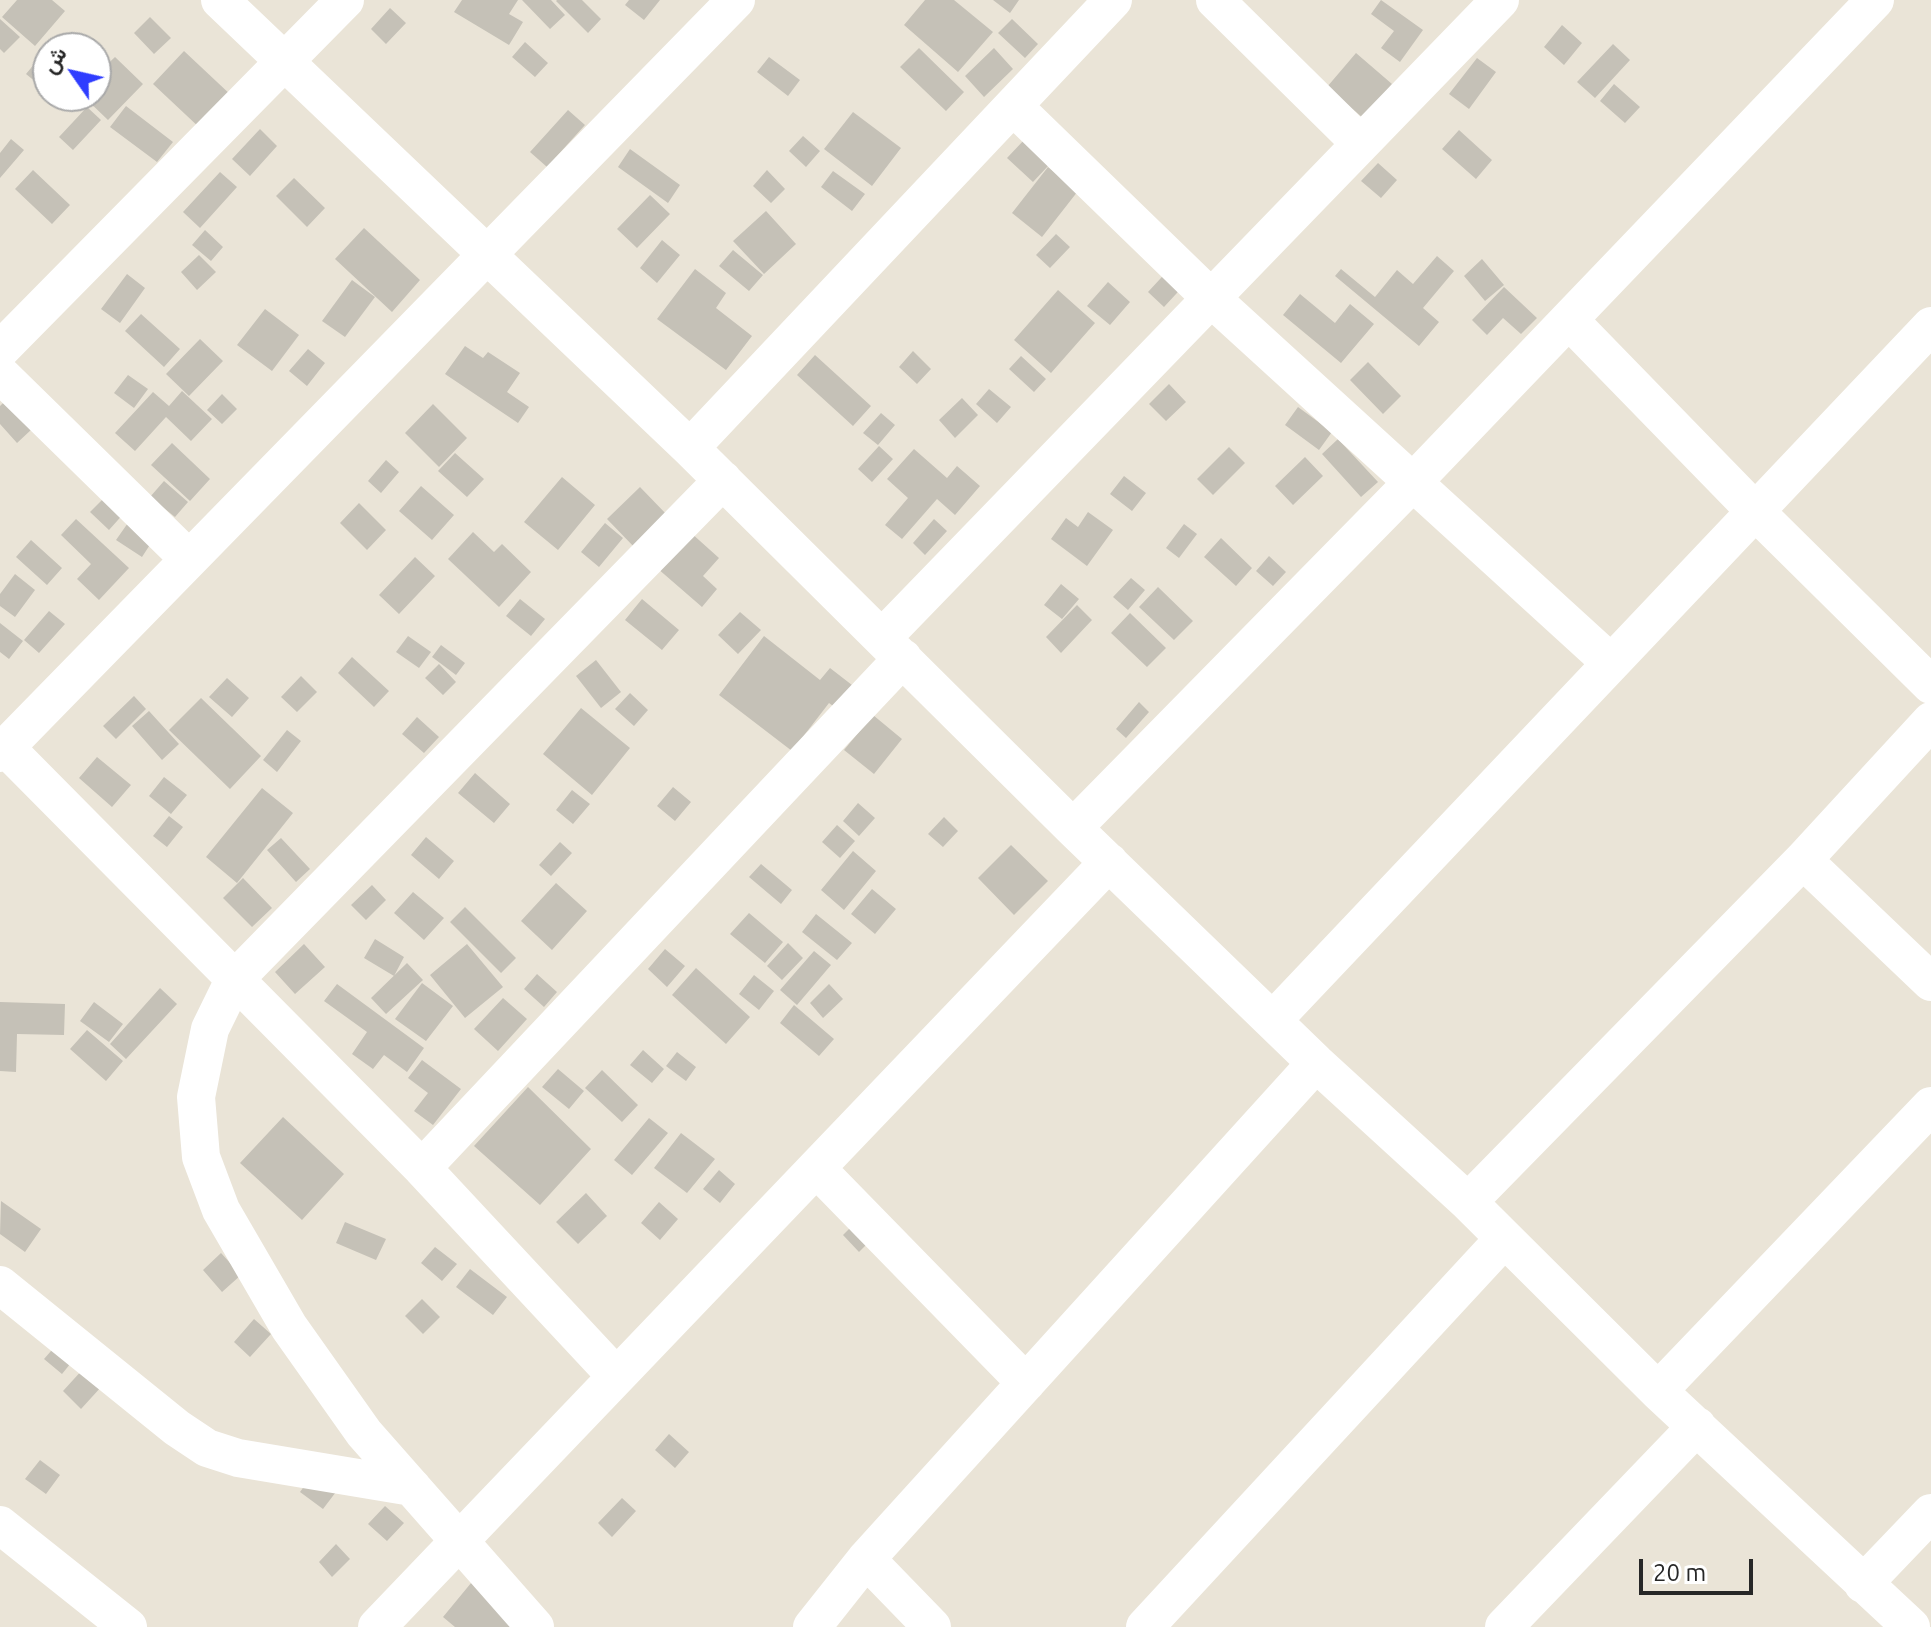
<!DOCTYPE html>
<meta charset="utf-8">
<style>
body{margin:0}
#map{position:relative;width:1931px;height:1627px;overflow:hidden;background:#eae4d7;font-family:Ubuntu,Vazirmatn,sans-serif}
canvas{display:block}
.north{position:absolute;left:32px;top:32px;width:80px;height:80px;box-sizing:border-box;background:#fff;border:2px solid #a9a9a9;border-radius:50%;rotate:304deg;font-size:22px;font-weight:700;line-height:32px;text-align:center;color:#272727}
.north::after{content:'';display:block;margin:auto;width:28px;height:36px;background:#2f3dff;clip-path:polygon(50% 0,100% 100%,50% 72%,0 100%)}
.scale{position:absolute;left:1639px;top:1559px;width:114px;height:36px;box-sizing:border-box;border:4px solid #272727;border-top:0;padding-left:10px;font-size:24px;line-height:28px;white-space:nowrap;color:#272727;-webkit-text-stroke:6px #fff;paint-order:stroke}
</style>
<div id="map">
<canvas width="1931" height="1627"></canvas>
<div class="north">ش</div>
<div class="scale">20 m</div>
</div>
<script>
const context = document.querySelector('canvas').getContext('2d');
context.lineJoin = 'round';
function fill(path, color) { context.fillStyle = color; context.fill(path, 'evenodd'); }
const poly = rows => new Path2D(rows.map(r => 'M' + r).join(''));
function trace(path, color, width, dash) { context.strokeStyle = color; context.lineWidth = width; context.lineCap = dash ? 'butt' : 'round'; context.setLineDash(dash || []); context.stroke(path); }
fill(poly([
 [17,0,52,0,65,11,35,46,2,17],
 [462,0,518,0,509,14,523,22,509,45,454,12],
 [522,0,551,0,565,15,550,29],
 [557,0,582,0,601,19,588,33,556,1],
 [629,0,660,0,644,20,625,5],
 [925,0,954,0,993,32,958,72,904,25],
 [993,0,1019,0,1010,13],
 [1381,0,1423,30,1400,62,1381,48,1394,31,1371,14],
 [390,8,406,23,386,44,371,29],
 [150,17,171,38,154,54,134,33],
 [0,19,20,37,4,53,0,49],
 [1012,19,1038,44,1025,58,998,33],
 [1562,25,1582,43,1564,65,1544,47],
 [525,42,548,63,535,77,512,57],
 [1613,44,1630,60,1595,98,1577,82],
 [919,48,964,92,946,111,900,67],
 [994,48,1013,69,984,97,965,76],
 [184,51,233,97,202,130,153,84],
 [1356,53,1392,84,1363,118,1327,87],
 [40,57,48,64,48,92,26,74],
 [115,57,143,84,108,120,83,96,96,96,96,75],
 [769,57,800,80,788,96,757,72],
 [1477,58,1496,72,1469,109,1449,94],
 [1614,84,1640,107,1625,123,1600,101],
 [126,106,173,142,157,162,110,127],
 [87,107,101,120,73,150,59,137],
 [568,110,585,125,547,167,530,152],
 [853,112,901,148,872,186,824,149],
 [260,129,277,146,250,176,232,159],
 [1459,130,1492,160,1476,179,1442,149],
 [803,136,820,151,806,167,789,151],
 [11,139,24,150,0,178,0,153],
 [1024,140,1049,165,1033,182,1007,158],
 [630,149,680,185,668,203,618,167],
 [1378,163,1397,180,1381,198,1361,181],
 [1048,167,1078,191,1042,237,1012,213],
 [33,170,70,205,52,224,15,189],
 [767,170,785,189,771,203,753,186],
 [833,171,865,194,852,211,821,187],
 [220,172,237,187,200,228,183,212],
 [294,178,325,208,307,227,276,196],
 [650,195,670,214,637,248,617,229],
 [766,211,796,244,764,274,733,241],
 [364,228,420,280,392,312,335,259],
 [205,230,223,247,211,261,192,245],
 [1056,234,1070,247,1050,268,1036,255],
 [662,240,680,255,657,283,640,268],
 [733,250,763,275,749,291,719,266],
 [199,255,216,272,197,290,181,272],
 [1437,256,1454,271,1423,308,1439,322,1419,346,1335,276,1341,269,1375,297,1397,270,1413,284],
 [1482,259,1504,285,1485,301,1464,276],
 [1172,266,1188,281,1164,307,1148,292],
 [695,269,726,293,716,308,752,336,726,370,657,319],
 [127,274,145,288,120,323,101,309],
 [352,280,375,297,345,337,322,321],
 [1108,282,1130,302,1110,325,1087,306],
 [1504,287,1537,318,1521,334,1503,318,1487,335,1472,320],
 [1058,290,1095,323,1051,373,1014,340],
 [1300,294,1335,323,1350,304,1374,324,1341,363,1283,315],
 [265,309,299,335,272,371,237,345],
 [141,314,180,349,164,367,125,331],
 [200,339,223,361,189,396,166,374],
 [465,346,483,358,488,352,520,373,507,392,529,407,518,423,445,374],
 [308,349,325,363,307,386,289,371],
 [913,351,931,369,917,384,899,367],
 [815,355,871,406,853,426,797,375],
 [1021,356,1046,379,1034,392,1009,369],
 [1368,362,1401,396,1383,414,1350,380],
 [128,375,148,389,134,408,114,393],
 [1169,384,1186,402,1166,421,1149,404],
 [989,389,1011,407,997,423,976,404],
 [182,391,212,419,191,441,166,417,135,451,115,433,153,392,169,406],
 [222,394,237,409,222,424,207,410],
 [962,398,978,415,955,438,939,420],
 [6,400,32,429,17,443,0,424,0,406],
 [433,404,467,438,439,467,405,433],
 [1298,407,1332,432,1319,450,1285,425],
 [881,413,895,425,878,445,863,433],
 [1338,439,1378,482,1361,497,1322,454],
 [172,443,210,479,190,501,151,465],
 [879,446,893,459,872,482,858,469],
 [1229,447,1245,463,1213,495,1197,479],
 [914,449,947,478,957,466,980,486,955,515,937,499,902,539,885,525,908,498,887,479],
 [455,453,484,479,467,497,438,471],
 [1305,457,1323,476,1293,505,1275,486],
 [386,460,399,472,381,493,368,481],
 [1124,476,1146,493,1132,511,1110,494],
 [562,477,595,505,558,550,524,522],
 [164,481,188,502,175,517,150,497],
 [421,486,454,515,432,540,399,511],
 [640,487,669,517,636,549,607,519],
 [108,494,126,511,109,530,90,512],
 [359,503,386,530,367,550,340,523],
 [1088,512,1113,530,1087,566,1051,539,1066,518,1078,527],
 [76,519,129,568,99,600,77,579,91,564,61,535],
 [934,519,947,531,925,555,913,543],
 [130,520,155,537,142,557,116,540],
 [605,523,623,538,599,567,581,552],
 [1184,524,1197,534,1179,558,1166,548],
 [473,532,494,552,502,544,531,572,499,607,448,559],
 [690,532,719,558,703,576,717,589,702,607,657,568],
 [1221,538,1252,568,1236,586,1204,557],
 [31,540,62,568,47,585,16,557],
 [1269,556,1286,572,1273,586,1256,571],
 [415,557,435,576,399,614,379,595],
 [15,574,35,590,15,617,0,606,0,594],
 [1131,578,1145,590,1128,610,1113,597],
 [1061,584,1079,599,1062,619,1044,605],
 [1158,587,1193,621,1174,640,1139,607],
 [520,599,545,619,531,636,506,616],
 [642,599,679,630,662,650,625,620],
 [1077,605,1092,620,1061,653,1046,637],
 [49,611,65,624,39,653,24,640],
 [740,612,761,630,738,654,718,635],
 [1130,613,1166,648,1147,667,1111,633],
 [0,623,23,641,9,659,0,652],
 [408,636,431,652,419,668,396,652],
 [764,636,820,680,830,668,861,692,844,714,829,703,792,751,719,695],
 [441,645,465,663,456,675,432,657],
 [352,657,389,691,374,707,338,673],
 [596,660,621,692,601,708,576,676],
 [439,664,456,682,443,695,425,678],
 [301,676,317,692,297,712,281,697],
 [227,678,249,698,232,717,209,697],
 [630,693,648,710,634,726,615,709],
 [134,696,146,709,116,739,103,726],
 [201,698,261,756,230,789,169,730],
 [1139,702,1149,712,1126,738,1116,729],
 [581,708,630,748,592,795,543,754],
 [149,711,179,744,162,760,132,726],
 [873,715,902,739,874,774,844,750],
 [417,717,439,737,424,753,402,734],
 [287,730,301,741,277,772,263,760],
 [97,757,131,785,112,807,79,778],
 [475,773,510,804,494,823,458,793],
 [164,777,187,795,171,814,149,796],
 [673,787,691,802,675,821,657,806],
 [262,788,293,813,237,883,206,857],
 [572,790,590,804,573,824,556,810],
 [858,803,875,818,859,836,843,821],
 [169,816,183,827,167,847,153,836],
 [944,817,958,831,943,847,928,834],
 [837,825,855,841,840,858,822,842],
 [426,837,454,861,439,879,411,855],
 [281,838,310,869,296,882,267,850],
 [560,842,572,853,551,876,539,865],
 [1011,845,1048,881,1014,915,978,878],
 [853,851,876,871,844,910,821,890],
 [761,864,792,890,781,904,749,877],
 [243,878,272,908,252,927,223,898],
 [556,883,587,911,552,950,521,921],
 [372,885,386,900,366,920,351,905],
 [872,889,896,909,875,934,851,914],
 [413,892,444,918,424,940,394,913],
 [465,907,516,958,501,973,450,922],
 [749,913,783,942,765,963,730,934],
 [816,914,852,943,837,960,802,932],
 [375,939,404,957,394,976,364,958],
 [788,943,803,958,782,980,767,966],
 [304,944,325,967,295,994,275,972],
 [467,944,503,987,465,1018,430,975],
 [665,949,685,966,667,987,648,969],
 [814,951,831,965,797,1005,780,990],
 [407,963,423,980,386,1014,371,998],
 [696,968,750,1017,726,1044,672,995],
 [537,974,557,992,544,1007,524,989],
 [754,975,774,991,759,1010,739,994],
 [422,983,453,1006,426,1041,395,1019],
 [337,984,424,1048,407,1072,384,1055,373,1069,352,1054,367,1032,324,1001],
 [829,984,843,999,823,1018,810,1003],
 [160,988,177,1004,126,1059,110,1044],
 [503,998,527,1019,498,1051,474,1029],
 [0,1002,65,1004,64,1035,17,1034,16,1072,0,1071],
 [94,1002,123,1024,109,1042,80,1021],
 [794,1005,834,1039,819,1056,780,1023],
 [87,1030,123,1061,106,1081,70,1049],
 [643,1050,664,1069,652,1083,630,1065],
 [677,1052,696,1067,686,1081,666,1066],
 [422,1060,461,1089,433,1125,414,1111,428,1093,408,1078],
 [558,1069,584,1091,569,1109,542,1087],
 [602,1070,638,1105,622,1122,585,1088],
 [528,1087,591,1149,540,1205,474,1146],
 [283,1117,344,1174,302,1220,240,1163],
 [649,1118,668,1133,632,1175,614,1160],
 [681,1133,715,1159,687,1193,654,1168],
 [719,1170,735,1184,720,1203,703,1189],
 [586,1193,607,1216,578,1244,556,1222],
 [1,1201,41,1229,25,1252,0,1234],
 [659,1202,678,1219,660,1240,641,1223],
 [860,1218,876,1235,859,1252,843,1235],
 [345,1222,386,1239,376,1260,336,1243],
 [435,1247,457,1264,442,1281,421,1263],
 [221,1253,241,1275,222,1292,203,1270],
 [470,1269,507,1297,493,1315,456,1287],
 [422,1299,440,1317,423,1334,405,1316],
 [254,1319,271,1334,250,1357,234,1342],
 [58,1343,75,1358,62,1374,44,1359],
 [84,1368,102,1386,81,1409,63,1391],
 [669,1434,689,1452,675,1468,655,1450],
 [40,1460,60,1475,46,1494,25,1479],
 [319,1466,342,1484,323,1509,300,1492],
 [622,1498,636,1511,612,1537,598,1523],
 [385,1506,404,1523,387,1541,368,1524],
 [336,1544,350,1559,332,1577,319,1562],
 [476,1577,537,1627,455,1627,443,1617]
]), '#c5c1b7');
trace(poly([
 [220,0,690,448,1073,828,1316,1063,1468,1202,1658,1391,1911,1627],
 [1215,0,1360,143],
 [1013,106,1212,299,1611,663],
 [1569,320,1755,511,1931,685],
 [0,350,345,0],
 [0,374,189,559],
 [690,448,1113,0],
 [883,637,1500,0],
 [5,747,422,1168,616,1376],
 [0,753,736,0],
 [1073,828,1413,482,1875,0],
 [1803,860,1931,982],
 [1273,1020,1931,326],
 [422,1168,903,658],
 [817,1169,1026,1383],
 [1468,1202,1803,860,1931,721],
 [0,1285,177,1428,207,1448,238,1458,412,1487],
 [1658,1391,1931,1106],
 [0,1525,128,1627],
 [866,1559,932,1627],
 [1863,1584,1931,1513],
 [377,1627,1109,862],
 [535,1627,364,1433,289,1327,221,1210,201,1157,196,1097,210,1029,234,980,723,480],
 [812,1627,866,1559,1316,1063],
 [1145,1627,1504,1239],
 [1504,1627,1697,1426]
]), '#fff', 38);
</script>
